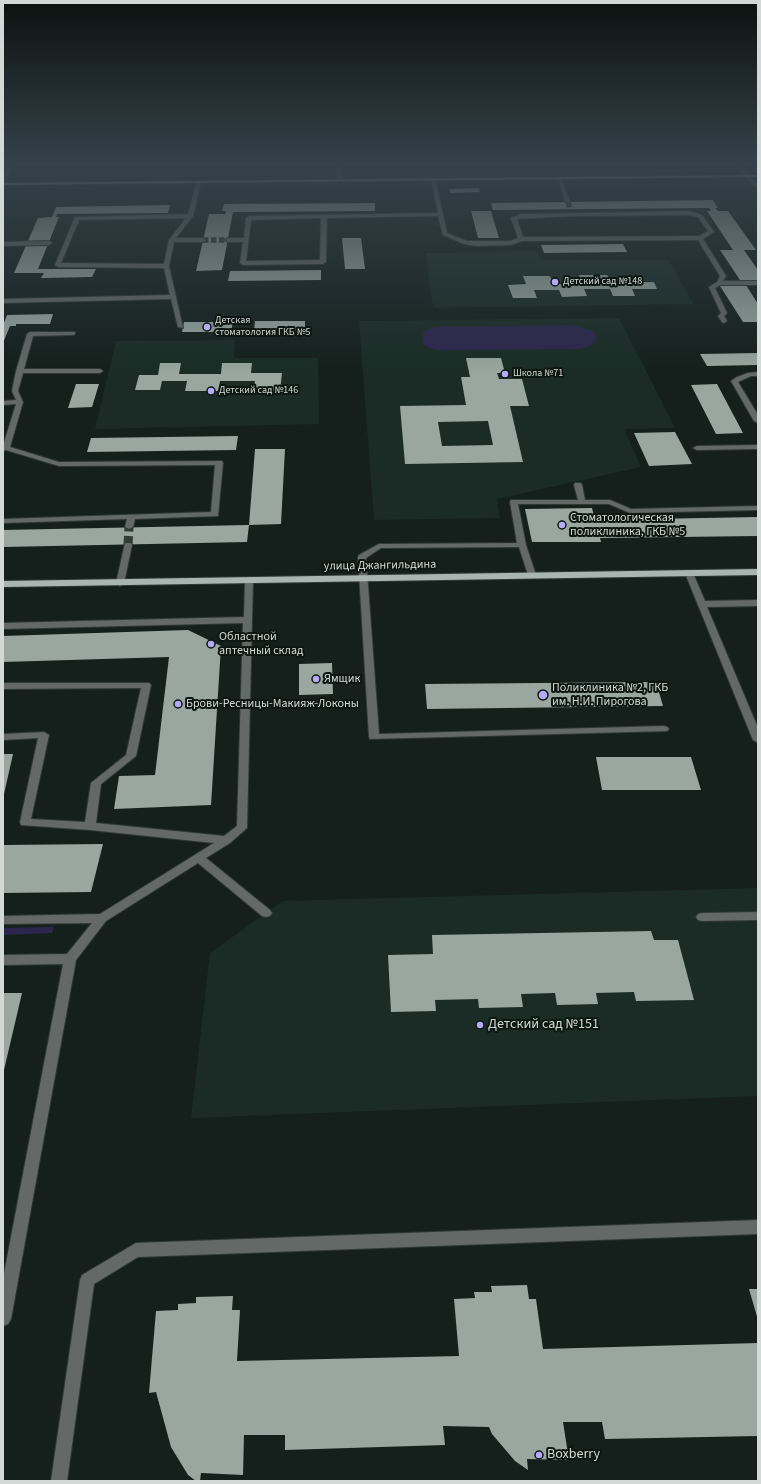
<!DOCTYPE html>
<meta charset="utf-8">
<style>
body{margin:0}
#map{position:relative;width:761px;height:1484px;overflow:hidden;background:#15201c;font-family:"Source Sans 3",sans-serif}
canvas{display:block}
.frame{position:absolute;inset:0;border:4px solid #d2d9d6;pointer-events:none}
</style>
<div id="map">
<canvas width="761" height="1484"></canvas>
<div class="frame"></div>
</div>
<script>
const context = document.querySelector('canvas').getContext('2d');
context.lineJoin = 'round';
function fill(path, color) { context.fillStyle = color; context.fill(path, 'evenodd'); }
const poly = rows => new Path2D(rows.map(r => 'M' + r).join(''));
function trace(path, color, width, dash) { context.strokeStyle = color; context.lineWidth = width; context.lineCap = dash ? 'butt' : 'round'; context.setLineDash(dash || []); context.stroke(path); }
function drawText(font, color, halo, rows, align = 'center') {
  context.font = font + ' "Source Sans 3",sans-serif'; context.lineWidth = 4; context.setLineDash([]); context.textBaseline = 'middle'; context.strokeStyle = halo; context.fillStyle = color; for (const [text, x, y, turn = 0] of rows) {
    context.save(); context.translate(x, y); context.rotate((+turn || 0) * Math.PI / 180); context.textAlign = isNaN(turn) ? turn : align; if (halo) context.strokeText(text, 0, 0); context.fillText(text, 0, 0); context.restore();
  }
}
fill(poly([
 [539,251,542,260,669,260,693,304,433,308,425,253],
 [619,318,675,428,624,429,641,467,497,499,500,518,374,520,359,321],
 [235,340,234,358,318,358,319,424,95,429,116,341],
 [758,888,758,1096,191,1118,210,953,283,901]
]), '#1a2c25');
fill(poly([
 [572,325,593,331,596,336,595,342,590,346,579,349,438,350,427,347,422,343,423,333,426,330,436,327],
 [54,927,52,933,3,935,3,928]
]), '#2c264d');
fill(poly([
 [479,188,480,192,450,193,449,189],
 [713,200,718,208,715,208,718,211,728,211,756,250,744,250,758,270,758,280,740,280,720,250,733,250,707,211,711,211,709,208,493,210,491,203],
 [375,203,375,211,233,212,222,270,196,271,209,214,225,214,226,211,222,211,224,204],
 [170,205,168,213,57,214,56,217,59,217,38,269,96,269,92,277,41,278,44,273,14,273,38,218,52,217,56,207],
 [471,211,491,211,499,238,478,238],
 [342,238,361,238,365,269,345,269],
 [623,244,627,252,544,253,541,245],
 [321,270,321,280,228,281,230,271],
 [579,275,607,275,611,283,654,282,657,289,632,289,635,296,613,296,610,289,584,289,587,296,562,297,559,290,534,290,537,298,513,298,508,285,526,284,523,276,550,276,553,284,582,284],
 [746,285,758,304,758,322,743,322,720,286],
 [53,314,50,324,16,324,16,326,10,326,3,343,3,325,7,315],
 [255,321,305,321,305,330,254,331],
 [184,322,233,322,231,332,182,332],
 [758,353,758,365,707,366,700,354],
 [466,358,501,358,505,373,497,373,499,379,522,379,529,406,510,406,523,462,405,464,400,406,466,405,461,377,470,377],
 [488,421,493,445,442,446,438,422],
 [160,363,181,363,179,374,221,374,222,363,252,363,251,373,282,373,280,392,253,392,255,381,220,381,218,391,185,391,187,381,162,381,160,390,135,390,139,375,158,375],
 [76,384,99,384,92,407,68,408],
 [717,384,743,433,716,434,691,385],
 [675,432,692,464,649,466,634,433],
 [238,436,236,450,87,452,91,438],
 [255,449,285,449,281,524,249,525],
 [592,508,595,520,758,517,758,536,600,538,601,542,532,542,525,509],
 [249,525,247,542,3,547,3,530],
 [188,630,221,646,211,805,114,809,119,776,155,775,169,657,3,662,3,636],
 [332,663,333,694,299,695,299,664],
 [656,682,663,706,427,709,425,684],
 [3,754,13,754,4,794,3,794],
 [596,757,691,757,701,790,602,790],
 [103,844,91,892,3,893,3,845],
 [651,931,654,940,678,940,694,1000,636,1001,634,992,596,993,598,1004,557,1005,555,993,521,994,523,1007,479,1008,478,999,435,1000,436,1011,391,1012,388,955,433,954,432,935],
 [3,993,22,993,4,1070,3,1070],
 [527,1285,529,1299,536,1299,543,1349,758,1343,758,1436,605,1439,602,1422,563,1422,569,1460,527,1459,528,1470,515,1461,492,1434,489,1427,443,1426,445,1445,285,1450,285,1435,244,1435,243,1475,201,1473,200,1481,196,1481,188,1475,171,1447,156,1392,149,1393,156,1311,178,1310,178,1304,196,1303,196,1297,233,1296,232,1310,240,1310,237,1361,459,1356,454,1299,475,1298,474,1292,492,1292,491,1286],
 [749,1289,758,1289,758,1320]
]), '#99a7a0');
trace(poly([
 [568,202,570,209],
 [203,240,228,240]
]), '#313c38', 5.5, [5.5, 2.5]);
trace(poly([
 [128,545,129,527]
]), '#313c38', 9, [9, 4.5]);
const minor = poly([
 [8,166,13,166,5,180,3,181,3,176,8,166],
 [337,166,341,166,342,181,338,180,337,166],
 [735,166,740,166,758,185,758,189,735,166],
 [558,177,562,178,570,203,565,202,558,177],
 [433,178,435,179,447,233,467,241,510,241,518,238,511,218,521,214,689,211,702,215,714,232,703,239,726,276,723,281,758,281,758,285,720,285,715,288,727,313,724,316,727,321,724,323,722,322,718,316,721,313,709,287,717,282,720,276,698,240,522,241,511,245,476,246,464,244,443,235,438,216,327,218,326,262,323,264,243,265,240,263,243,242,228,242,225,240,228,238,244,238,246,218,249,216,438,213,431,179,433,178],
 [689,215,698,217,708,231,699,236,523,237,517,219,572,216,689,215],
 [321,218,320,260,246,261,251,220,321,218],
 [197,181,201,182,193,216,176,238,203,238,206,240,203,242,174,242,169,266,183,328,178,327,171,299,3,303,3,299,170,295,164,268,58,267,55,265,75,217,188,214,197,181],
 [186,218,169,240,164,264,61,263,79,220,186,218],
 [3,242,49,241,52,243,49,245,3,246,3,242],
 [75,332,75,334,73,335,33,336,24,369,100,369,103,371,100,373,23,373,18,391,23,402,10,447,59,462,222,461,223,463,218,516,135,519,133,527,129,529,125,527,127,519,3,523,3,519,211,512,215,465,59,466,6,450,3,451,3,446,16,404,3,405,3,401,16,400,12,391,16,371,27,334,30,332,75,332],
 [758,372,758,376,751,376,738,382,758,415,758,423,754,421,731,381,737,377,748,373,758,372],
 [758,445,758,449,697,450,693,448,697,446,758,445],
 [575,483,581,483,582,485,585,500,610,500,631,509,758,506,758,510,630,513,609,504,518,504,526,545,536,575,532,578,528,575,519,547,381,548,366,558,379,734,664,726,667,727,669,729,667,731,370,739,369,737,358,557,359,555,379,544,517,543,510,502,511,500,578,500,574,485,575,483],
 [125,543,131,543,132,545,124,583,120,586,116,583,125,543],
 [689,570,693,573,705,601,758,600,758,606,707,607,758,728,758,743,753,740,685,573,689,570],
 [249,577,253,580,247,828,230,843,206,858,270,910,272,913,270,916,266,917,262,916,198,863,106,921,76,960,11,1319,8,1324,3,1326,3,1279,63,964,3,965,3,955,67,954,92,923,3,924,3,916,100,914,214,843,90,830,21,825,20,822,38,738,3,740,3,734,44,732,49,735,31,819,85,822,91,783,126,755,141,688,3,689,3,683,149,683,151,685,136,756,101,784,96,823,224,836,237,826,243,623,3,629,3,623,244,617,245,580,249,577],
 [758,912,758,920,702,921,698,920,696,917,698,914,702,913,758,912],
 [758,1220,758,1234,138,1257,94,1284,67,1481,51,1481,80,1280,82,1275,136,1243,758,1220]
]);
const major = poly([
 [758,175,758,177,3,185,3,183,758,175],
 [758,569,758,575,3,587,3,581,758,569]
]);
trace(minor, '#2f3a36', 2);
trace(major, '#2f3a36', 2);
fill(minor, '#636966');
fill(major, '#a9b5b0');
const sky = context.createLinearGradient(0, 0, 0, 374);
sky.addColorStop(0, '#0c120f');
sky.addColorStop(0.44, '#35424b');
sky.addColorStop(1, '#35424b00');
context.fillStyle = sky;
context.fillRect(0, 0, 761, 374);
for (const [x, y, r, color] of [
 [555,282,4,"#b4acf9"],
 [207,327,4,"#b4acf9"],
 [505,374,4,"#b4acf9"],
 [211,391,4,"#b4acf9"],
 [562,525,4,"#b4acf9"],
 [211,644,4,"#b4acf9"],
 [316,679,4,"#b4acf9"],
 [543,695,5,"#b4acf9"],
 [178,704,4,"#b4acf9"],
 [480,1025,4,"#b4acf9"],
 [539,1455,4,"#b4acf9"]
]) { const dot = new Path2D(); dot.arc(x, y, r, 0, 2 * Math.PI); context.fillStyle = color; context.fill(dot); trace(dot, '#0c1712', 1.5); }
drawText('10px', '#d2d9d6', '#0c1712', [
 ["Детский сад №148",563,282],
 ["Детская",215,321],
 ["стоматология ГКБ №5",215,333],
 ["Школа №71",513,374],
 ["Детский сад №146",219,391]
], 'left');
drawText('12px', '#d2d9d6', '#0c1712', [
 ["Стоматологическая",570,518],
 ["поликлиника, ГКБ №5",570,532],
 ["Областной",219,637],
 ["аптечный склад",219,651],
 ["Ямщик",324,679],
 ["Поликлиника №2, ГКБ",552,688],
 ["им. Н.И. Пирогова",552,702],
 ["Брови-Ресницы-Макияж-Локоны",186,704]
], 'left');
drawText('12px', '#d2d9d6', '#0c1712', [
 ["улица Джангильдина",380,566,-1]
]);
drawText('14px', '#d2d9d6', '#0c1712', [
 ["Детский сад №151",488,1025],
 ["Boxberry",547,1455]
], 'left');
</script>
